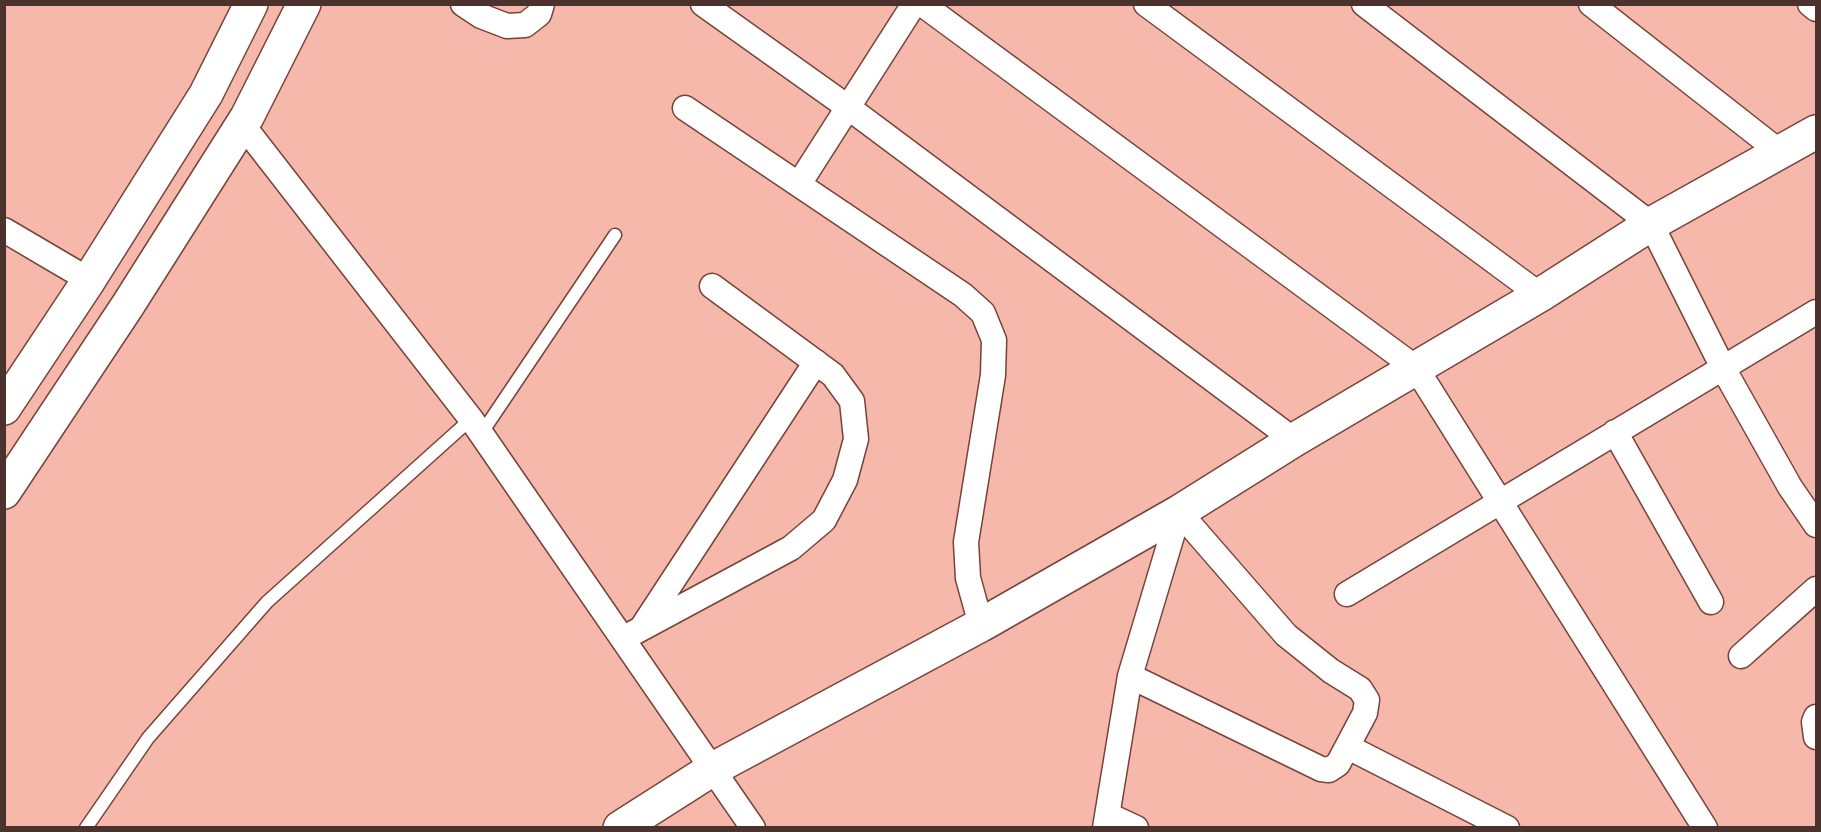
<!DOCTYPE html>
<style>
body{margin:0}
#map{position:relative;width:1821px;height:832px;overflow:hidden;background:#f5b8ab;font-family:Raleway,sans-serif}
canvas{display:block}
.frame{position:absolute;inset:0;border:6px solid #4b322d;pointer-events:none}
</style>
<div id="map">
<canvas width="1821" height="832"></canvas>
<div class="frame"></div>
</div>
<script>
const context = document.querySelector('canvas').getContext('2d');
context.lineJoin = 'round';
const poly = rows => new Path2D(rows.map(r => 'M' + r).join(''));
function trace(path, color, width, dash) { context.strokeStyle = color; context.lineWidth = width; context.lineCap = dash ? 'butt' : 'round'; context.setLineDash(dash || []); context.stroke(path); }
const lane = poly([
 [481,434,615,235],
 [86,828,148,738,267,602,471,419]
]);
const street = poly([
 [463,4,481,16,507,26,525,25,539,14,542,4],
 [703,4,849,108,1294,440],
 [922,4,1416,368,1705,828],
 [1146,4,1540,295],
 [1364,4,1651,224,1723,368,1790,487,1816,525],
 [1591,4,1781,153],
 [1810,4,1816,9],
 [685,108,963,295,983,313,994,340,993,375,966,542,968,578,981,625],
 [242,124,471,419,753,828],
 [799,184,914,4],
 [4,230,89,280],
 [1615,432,1711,602],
 [1347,594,1816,312],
 [643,626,816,362],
 [624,638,791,548,824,520,845,480,856,439,852,401,833,375,712,286],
 [1741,656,1816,589],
 [1130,676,1321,769,1329,770,1338,764,1365,713,1367,700,1360,689,1331,671,1286,635,1179,512],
 [1816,717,1814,722,1816,737],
 [1348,747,1507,828],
 [1108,815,1136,828],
 [1105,828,1130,676,1179,512]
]);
const secondary = poly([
 [620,828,711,770,981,625,1179,512,1294,440,1540,295,1651,224,1816,132]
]);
const primary = poly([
 [4,408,89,280,206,94,251,4],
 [4,492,128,305,247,117,304,4]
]);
trace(lane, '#774339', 15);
trace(street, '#774339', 27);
trace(secondary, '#774339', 36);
trace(primary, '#774339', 36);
trace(lane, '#fff', 12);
trace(street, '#fff', 24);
trace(secondary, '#fff', 33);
trace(primary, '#fff', 33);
</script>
